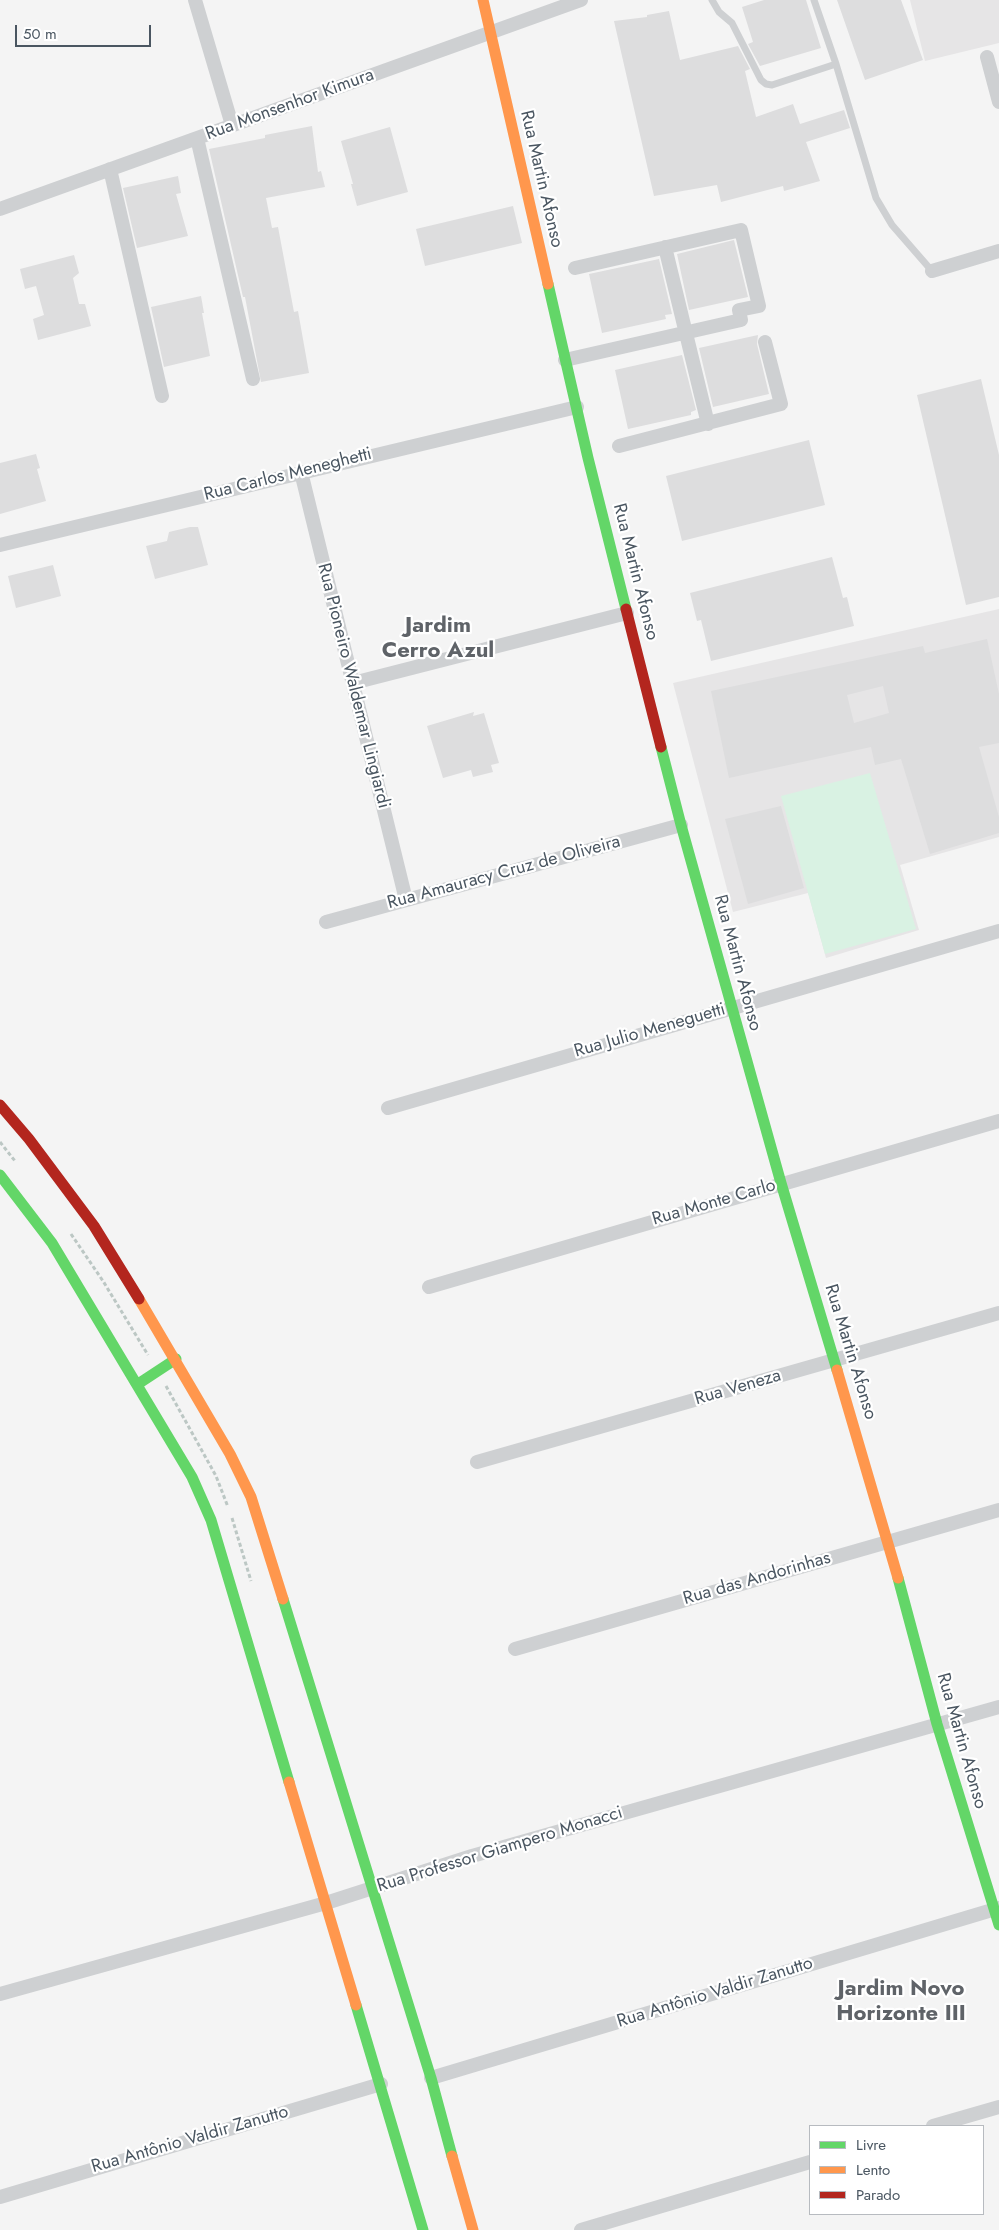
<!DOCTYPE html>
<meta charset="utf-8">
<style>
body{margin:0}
#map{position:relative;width:999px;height:2230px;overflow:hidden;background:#f4f4f4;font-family:Jost,sans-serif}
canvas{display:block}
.legend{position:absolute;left:809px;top:2125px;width:175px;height:90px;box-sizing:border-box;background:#fff;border:1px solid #b7bbc0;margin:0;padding:6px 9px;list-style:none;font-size:15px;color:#4a5661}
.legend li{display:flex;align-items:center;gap:10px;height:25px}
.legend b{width:25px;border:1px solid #b7bbc0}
.scale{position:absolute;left:15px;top:25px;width:136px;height:22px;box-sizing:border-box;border:2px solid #4a5661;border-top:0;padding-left:6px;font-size:15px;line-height:18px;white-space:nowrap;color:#4a5661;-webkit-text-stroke:4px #fff;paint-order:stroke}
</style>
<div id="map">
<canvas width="999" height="2230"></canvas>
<ul class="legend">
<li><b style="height:6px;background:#63d668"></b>Livre</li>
<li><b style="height:6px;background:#ff974d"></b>Lento</li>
<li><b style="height:6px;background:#b3261e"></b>Parado</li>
</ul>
<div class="scale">50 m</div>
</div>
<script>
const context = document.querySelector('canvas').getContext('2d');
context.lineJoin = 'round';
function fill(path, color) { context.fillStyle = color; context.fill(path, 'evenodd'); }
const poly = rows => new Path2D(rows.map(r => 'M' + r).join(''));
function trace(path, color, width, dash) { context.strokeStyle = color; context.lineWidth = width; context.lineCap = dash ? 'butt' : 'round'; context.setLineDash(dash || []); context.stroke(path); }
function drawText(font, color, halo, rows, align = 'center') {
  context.font = font + ' Jost,sans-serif'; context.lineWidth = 4.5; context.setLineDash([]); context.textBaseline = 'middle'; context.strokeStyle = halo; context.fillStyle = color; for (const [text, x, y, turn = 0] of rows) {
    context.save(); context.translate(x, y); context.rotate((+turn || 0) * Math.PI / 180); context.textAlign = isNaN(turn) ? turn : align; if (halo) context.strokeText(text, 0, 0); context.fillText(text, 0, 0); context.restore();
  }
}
fill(poly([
 [910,0,999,0,999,43,925,61],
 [999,609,999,837,900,865,919,930,826,958,808,893,733,912,673,683]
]), '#e6e5e6');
fill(poly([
 [870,773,916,929,825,954,781,796]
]), '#d9f2e3');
fill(poly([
 [764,0,806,0,821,48,760,66,748,44,753,42,742,7],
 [837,0,901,0,923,60,865,80],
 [669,11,680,60,738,46,750,69,745,71,756,117,793,104,800,124,844,110,850,128,806,142,820,181,784,191,783,186,721,202,717,185,654,196,614,21,647,17,647,15],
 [312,126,318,172,321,171,325,187,266,198,272,228,278,227,294,312,298,311,309,373,261,382,245,297,243,297,209,149,265,138,265,135],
 [390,127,408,192,357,206,351,184,353,184,341,141],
 [178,176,181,193,176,194,188,236,137,248,123,188],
 [513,206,522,243,425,266,416,229],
 [734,240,748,297,689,310,677,254],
 [74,255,79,273,73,278,79,304,85,304,91,326,38,340,33,319,44,315,36,286,25,289,20,269],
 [659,259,672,314,665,315,666,319,602,333,589,274],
 [201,296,204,313,202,313,210,356,164,367,151,307],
 [758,335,757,344,769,394,713,407,699,348],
 [682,355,696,410,691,412,691,415,628,429,615,370],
 [981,379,999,455,999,597,966,605,917,395],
 [809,440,825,505,682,541,666,476],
 [36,454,40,468,37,469,46,501,0,514,0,463],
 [190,527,198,527,208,565,155,579,146,546,167,541,169,532],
 [832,557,843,598,847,597,854,626,711,661,701,620,697,621,690,593],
 [53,565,61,596,16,608,8,576],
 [987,639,999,694,999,743,979,747,999,817,999,833,930,854,901,759,875,765,871,747,729,778,711,691,923,646,925,653],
 [883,686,889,713,854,723,847,695],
 [474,712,473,716,484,713,499,763,491,765,493,772,473,777,471,770,443,778,427,726],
 [781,806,804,888,748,904,725,819]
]), '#ddddde');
trace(poly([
 [0,1142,15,1161],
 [71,1234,103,1281,148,1355],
 [166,1386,216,1476,228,1507],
 [232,1518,251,1581]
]), '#bcc7c4', 3, [4, 2.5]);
trace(poly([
 [712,0,719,12,732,23,761,80,766,84,772,85,836,64,814,0],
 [836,64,876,198,892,225,932,271]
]), '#ced0d2', 7);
trace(poly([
 [195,0,232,125],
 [987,57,999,102],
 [197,138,253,379],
 [110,169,162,396],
 [0,209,581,0],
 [665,247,708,424],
 [932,271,999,251],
 [565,360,741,320,739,310,759,306,741,230,575,268],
 [619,446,781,404,765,342],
 [301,472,406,900],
 [0,545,577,407],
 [353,683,627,613],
 [326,922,681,825],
 [388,1108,999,931],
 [429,1287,999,1121],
 [477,1462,999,1313],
 [515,1649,999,1510],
 [0,1994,326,1903,472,1856,999,1707],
 [431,2078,999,1908],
 [933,2126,999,2107],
 [0,2197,381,2084],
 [581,2230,810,2162]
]), '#ced0d2', 14);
trace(poly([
 [548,284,588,458,626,609],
 [661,747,681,825,781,1183,837,1370],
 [0,1175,52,1243,192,1477,211,1520,289,1782],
 [138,1384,176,1359],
 [898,1578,937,1724,999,1925],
 [283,1599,431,2078,452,2156],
 [356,2005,423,2230]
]), '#63d668', 11);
trace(poly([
 [483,0,548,284],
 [139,1299,230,1454,251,1497,283,1599],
 [837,1370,898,1578],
 [289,1782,356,2005],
 [452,2156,473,2230]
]), '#ff974d', 11);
trace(poly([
 [626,609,661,747],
 [0,1105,29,1139,94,1226,139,1299]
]), '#b3261e', 11);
drawText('18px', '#4a5661', '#fff', [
 ["Rua Monsenhor Kimura",290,105,-20],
 ["Rua Martin Afonso",541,179,77],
 ["Rua Carlos Meneghetti",288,475,-14],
 ["Rua Martin Afonso",635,572,76],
 ["Rua Pioneiro Waldemar Lingiardi",353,686,76],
 ["Rua Amauracy Cruz de Oliveira",504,873,-15],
 ["Rua Martin Afonso",737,963,75],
 ["Rua Julio Meneguetti",650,1031,-16],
 ["Rua Monte Carlo",714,1203,-16],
 ["Rua Martin Afonso",850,1352,73],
 ["Rua Veneza",738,1388,-16],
 ["Rua das Andorinhas",757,1579,-16],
 ["Rua Martin Afonso",961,1741,74],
 ["Rua Professor Giampero Monacci",500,1850,-17],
 ["Rua Antônio Valdir Zanutto",715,1993,-17],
 ["Rua Antônio Valdir Zanutto",190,2140,-16]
]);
drawText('bold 22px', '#5f6368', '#fff', [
 ["Jardim",438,627],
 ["Cerro Azul",438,652],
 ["Jardim Novo",901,1990],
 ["Horizonte III",901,2015]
]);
</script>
